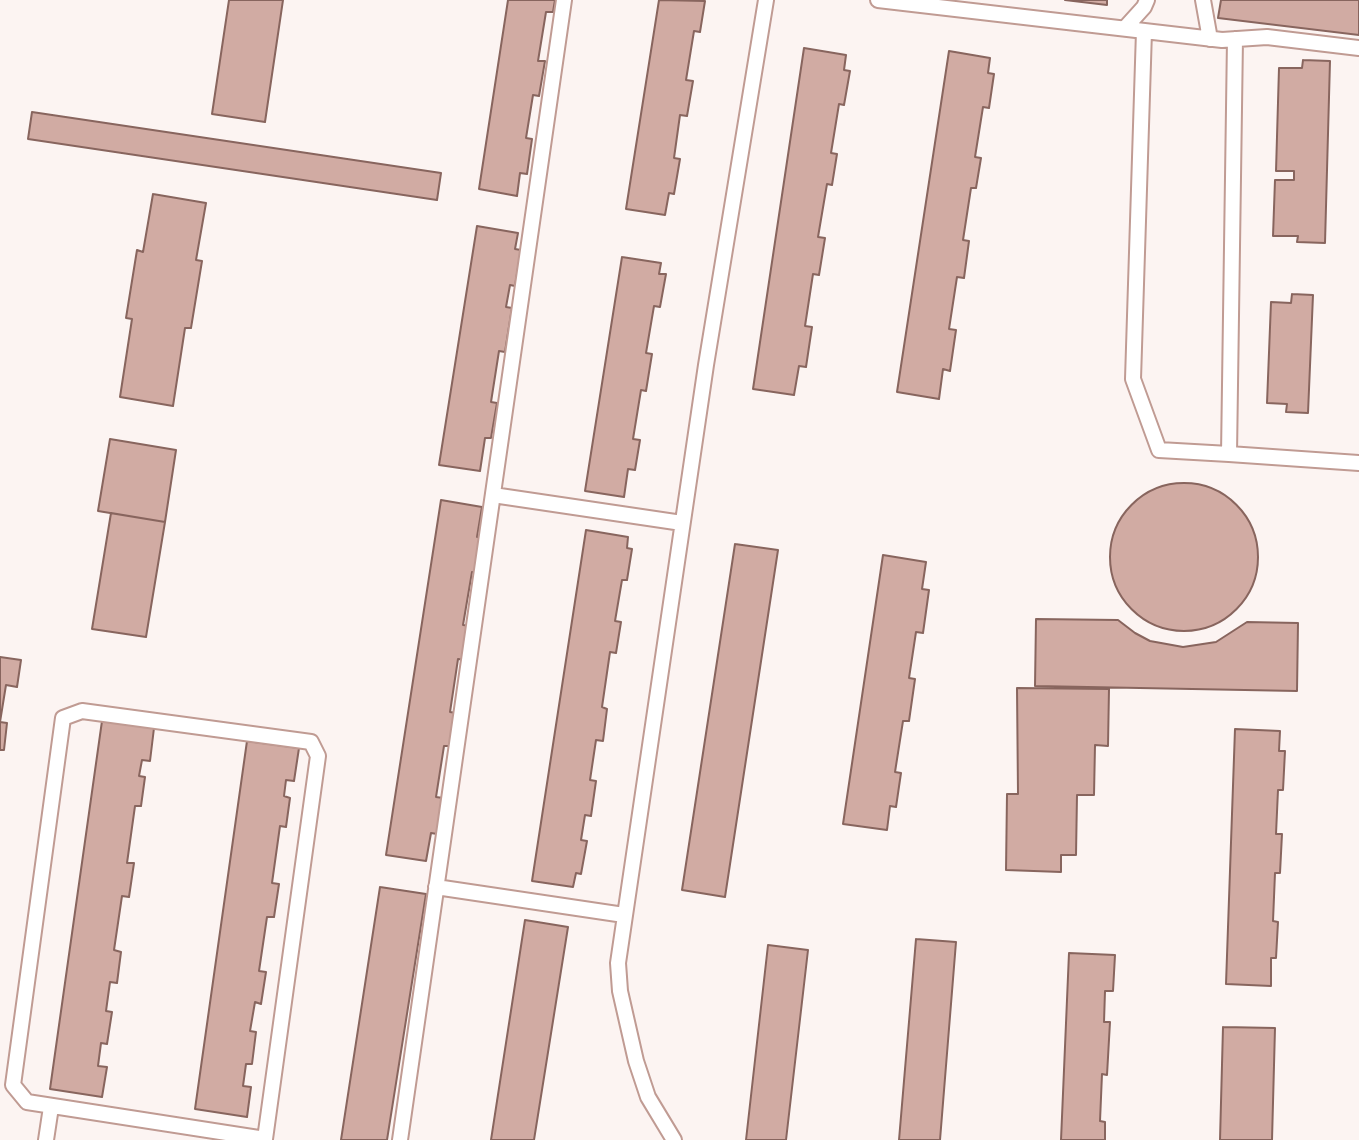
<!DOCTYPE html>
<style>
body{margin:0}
canvas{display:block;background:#fcf4f2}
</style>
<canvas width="1359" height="1140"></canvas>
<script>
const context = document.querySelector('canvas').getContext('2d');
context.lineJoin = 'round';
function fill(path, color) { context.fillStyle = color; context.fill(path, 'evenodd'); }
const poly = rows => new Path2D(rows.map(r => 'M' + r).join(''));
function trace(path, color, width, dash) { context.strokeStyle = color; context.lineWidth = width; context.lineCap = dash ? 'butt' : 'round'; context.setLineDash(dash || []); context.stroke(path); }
const building = poly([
 [229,0,283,0,265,122,212,114,229,0],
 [508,0,555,0,553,12,546,12,538,61,545,61,539,96,533,95,526,138,532,139,527,174,520,173,517,196,479,189,508,0],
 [659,0,705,1,700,32,694,31,686,80,693,81,687,116,680,115,674,158,680,159,674,194,669,193,665,215,626,209,659,0],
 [1065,0,1107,0,1107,5,1065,0],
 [1221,0,1359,0,1359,35,1218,18,1221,0],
 [804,48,846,55,844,70,850,71,844,105,839,104,831,153,837,154,832,185,827,184,818,237,825,238,819,275,813,274,805,326,812,327,806,367,799,366,794,395,753,389,804,48],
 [949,51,990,58,988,73,994,74,989,108,983,107,975,157,981,158,976,188,971,188,963,240,969,241,964,278,957,277,949,329,956,330,950,371,943,369,939,399,897,392,949,51],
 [1303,60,1330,61,1325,243,1297,242,1298,236,1273,236,1275,180,1294,180,1294,171,1276,171,1279,68,1302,68,1303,60],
 [32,112,441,173,437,200,28,139,32,112],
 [153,194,206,203,196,260,202,261,191,328,185,328,173,406,120,397,132,319,126,318,137,250,143,252,153,194],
 [477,226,518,233,515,249,521,250,515,286,510,285,506,307,512,308,505,352,499,351,491,402,497,403,491,438,485,438,480,471,439,465,477,226],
 [622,257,661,263,659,274,666,274,660,307,654,306,646,353,652,354,646,391,641,390,633,439,640,440,635,470,628,469,624,497,585,491,622,257],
 [1292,294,1313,295,1308,413,1286,412,1287,404,1267,403,1271,302,1291,303,1292,294],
 [110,439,176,450,165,522,98,511,110,439],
 '1110 557a74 74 0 1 1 148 0a74 74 0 1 1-148 0Z',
 [441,500,482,507,477,537,484,538,478,573,472,572,463,625,471,626,465,660,458,659,450,712,456,713,451,746,444,746,436,797,443,798,437,834,431,833,426,861,386,855,441,500],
 [111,513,165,522,146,637,92,629,111,513],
 [586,530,628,537,627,548,632,549,627,580,622,580,615,621,621,622,616,653,610,652,602,707,607,709,603,741,596,740,590,780,596,781,591,816,585,815,581,840,587,841,581,874,576,873,573,887,532,881,586,530],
 [735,544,778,550,725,897,682,890,735,544],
 [883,555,926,562,922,589,929,590,923,633,916,632,909,678,915,679,909,721,903,721,895,772,901,773,896,807,890,806,887,830,843,824,883,555],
 [1036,619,1118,620,1135,633,1150,641,1183,647,1216,642,1247,622,1298,623,1297,691,1035,686,1036,619],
 [0,657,21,660,17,687,6,685,0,722,7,723,4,750,0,750,0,657],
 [1017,688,1109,689,1108,746,1095,745,1094,795,1077,795,1076,855,1061,855,1061,872,1006,870,1007,794,1018,794,1017,688],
 [102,721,154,728,150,761,142,760,139,776,145,777,141,806,135,806,127,863,134,863,129,897,122,896,114,950,121,952,117,983,110,982,106,1011,112,1012,107,1044,101,1043,98,1066,107,1067,102,1097,50,1089,102,721],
 [1235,729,1280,731,1279,751,1285,751,1283,790,1278,790,1276,834,1282,834,1280,873,1275,873,1273,921,1278,922,1276,958,1271,958,1271,986,1226,984,1235,729],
 [247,741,299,748,294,781,286,780,284,796,290,798,286,827,280,826,272,883,279,884,274,917,267,917,259,971,266,972,261,1004,255,1002,250,1031,256,1032,252,1064,246,1064,243,1086,251,1087,247,1117,195,1109,247,741],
 [380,887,426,894,387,1140,341,1140,380,887],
 [525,920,568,927,534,1140,491,1140,525,920],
 [916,939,956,942,940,1140,899,1140,916,939],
 [768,945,808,950,786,1140,746,1140,768,945],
 [1069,953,1115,955,1113,991,1105,991,1104,1022,1110,1022,1107,1075,1102,1074,1100,1121,1105,1122,1105,1140,1061,1140,1069,953],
 [1223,1027,1275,1028,1272,1140,1220,1140,1223,1027]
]);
fill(building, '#d1aba3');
trace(building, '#88655e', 2);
const service = poly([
 [878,0,1222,40,1267,37,1359,48],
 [1203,0,1210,39],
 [1125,28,1144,7,1147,0],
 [1144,31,1133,379,1159,450,1229,454],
 [1235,39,1229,454,1359,463],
 [493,495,682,523],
 [436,887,624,915],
 [46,1140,51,1107],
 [264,1140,265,1139,318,756,311,742,82,711,63,718,13,1085,27,1102,265,1139],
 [400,1140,564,0],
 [674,1140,648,1097,636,1061,620,991,618,963,706,365,766,0]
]);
trace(service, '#c09b93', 18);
trace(service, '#fff', 14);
</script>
